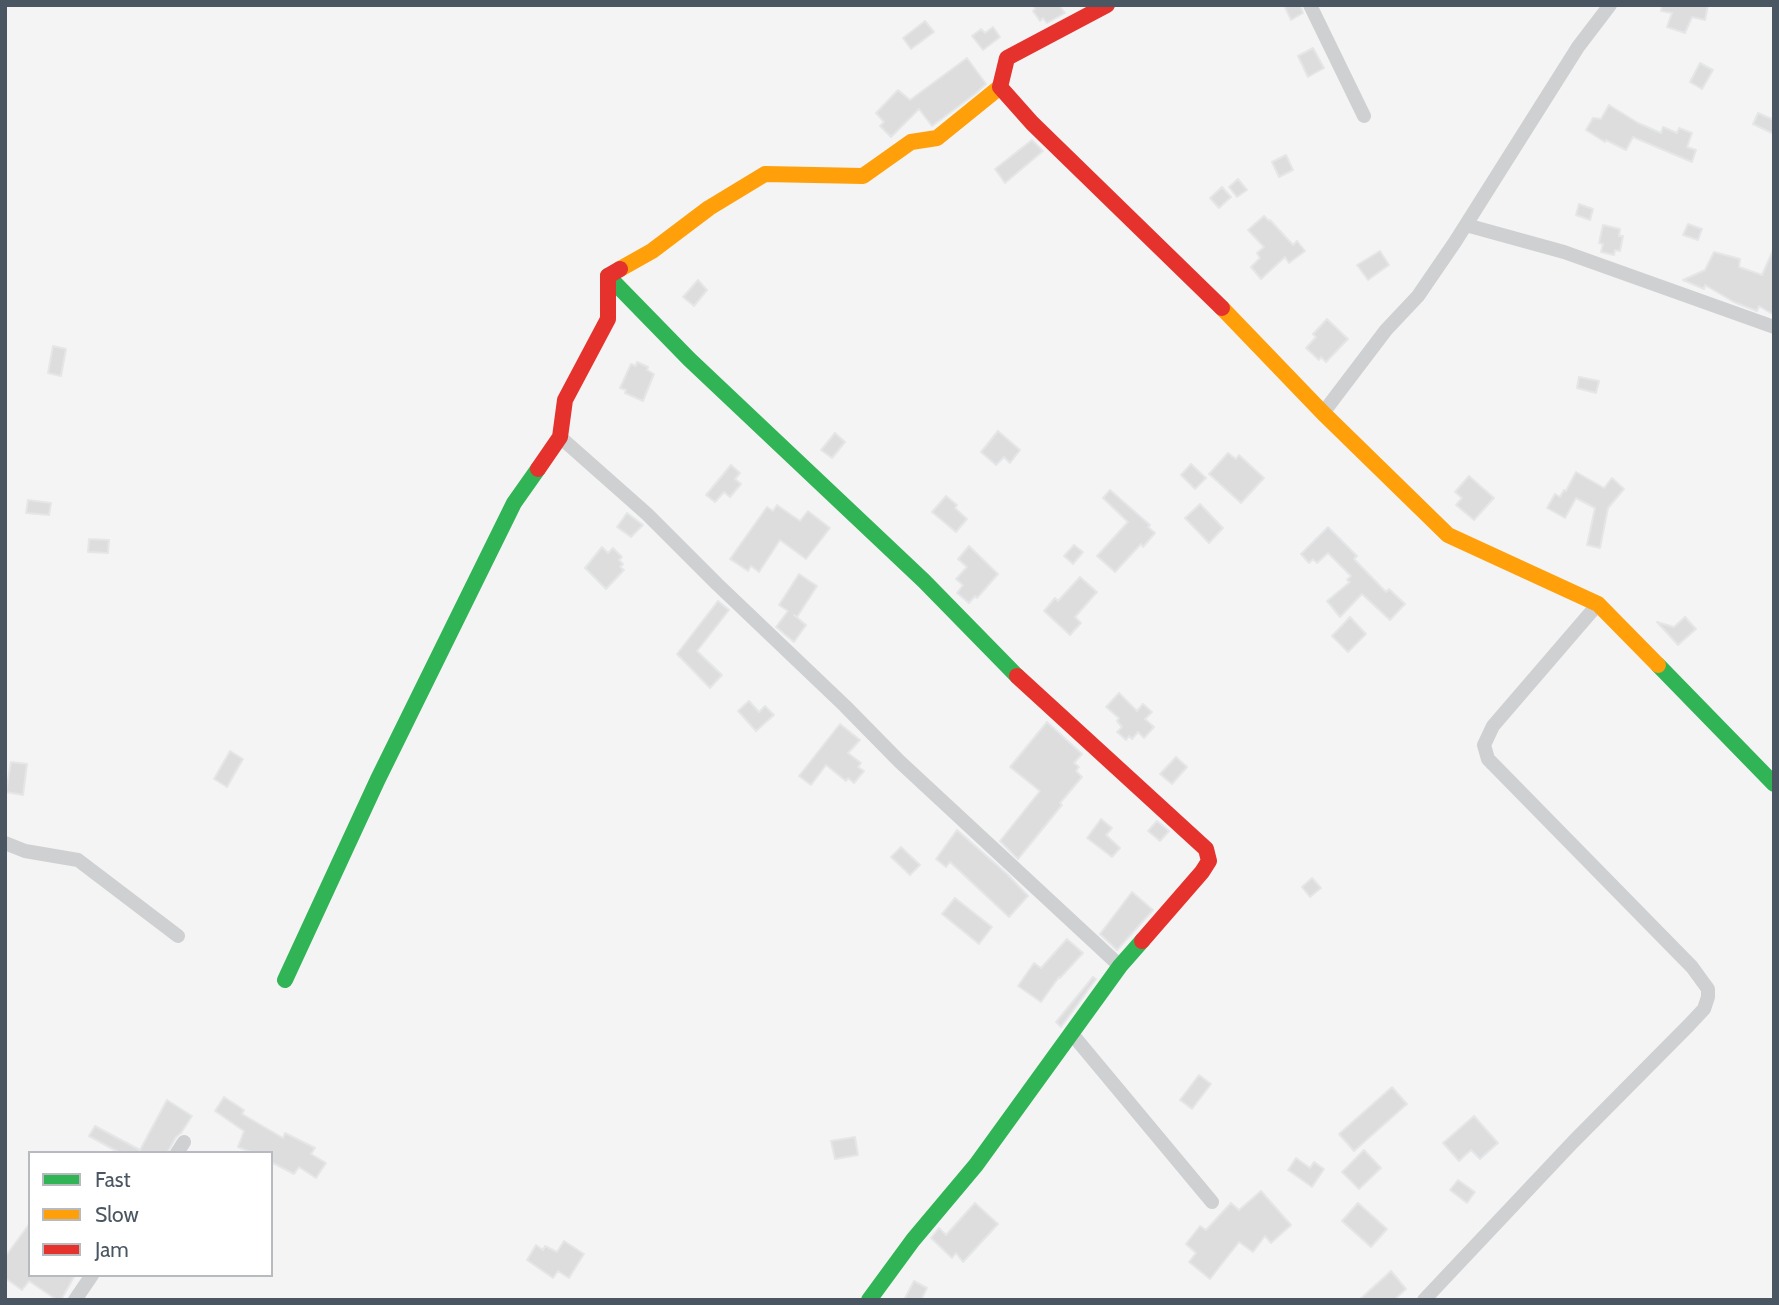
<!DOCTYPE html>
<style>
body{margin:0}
#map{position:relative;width:1779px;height:1305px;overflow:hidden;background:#f4f4f4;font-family:Cabin,sans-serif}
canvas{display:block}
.frame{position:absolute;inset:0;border:7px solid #4a5661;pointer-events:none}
.legend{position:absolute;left:28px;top:1151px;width:245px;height:126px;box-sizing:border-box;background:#fff;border:2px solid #b7bbc0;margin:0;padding:9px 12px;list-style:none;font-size:21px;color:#4a5661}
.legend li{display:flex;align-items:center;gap:14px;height:35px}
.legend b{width:35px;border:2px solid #b7bbc0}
</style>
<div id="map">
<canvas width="1779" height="1305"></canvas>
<div class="frame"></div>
<ul class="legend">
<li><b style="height:9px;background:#30b455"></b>Fast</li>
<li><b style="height:9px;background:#ff9f0a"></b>Slow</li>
<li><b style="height:9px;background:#e5322d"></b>Jam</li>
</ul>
</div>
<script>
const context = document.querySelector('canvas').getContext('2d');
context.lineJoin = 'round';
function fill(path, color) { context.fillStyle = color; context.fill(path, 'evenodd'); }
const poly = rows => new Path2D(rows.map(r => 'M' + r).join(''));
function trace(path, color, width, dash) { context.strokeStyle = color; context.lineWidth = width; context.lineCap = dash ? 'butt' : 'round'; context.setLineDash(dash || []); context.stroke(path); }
const building = poly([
 [1033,5,1059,5,1065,13,1047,23,1043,18,1040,21,1033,11,1035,9,1033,5],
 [1284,5,1300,5,1303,13,1291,20,1284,5],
 [1662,5,1708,5,1705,20,1692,17,1685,33,1667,27,1672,13,1661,11,1662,5],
 [925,21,934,32,911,49,903,38,925,21],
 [993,27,1000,37,983,50,972,36,981,29,985,33,993,27],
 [1313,48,1324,68,1308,77,1298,56,1313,48],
 [967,58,986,84,975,94,932,126,919,109,891,137,880,126,884,122,876,113,898,90,910,100,967,58],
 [1700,63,1713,70,1702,89,1690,82,1700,63],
 [1609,105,1638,123,1661,133,1663,127,1677,133,1679,128,1692,133,1687,147,1696,150,1692,162,1633,137,1626,150,1606,140,1605,142,1586,130,1593,118,1601,119,1609,105],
 [1758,113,1774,120,1774,134,1753,124,1758,113],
 [1032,140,1043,151,1005,183,995,169,1032,140],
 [1286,155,1293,170,1279,177,1272,162,1286,155],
 [1238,179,1247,190,1237,197,1229,187,1238,179],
 [1222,187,1231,197,1219,208,1210,198,1222,187],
 [1579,204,1593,209,1590,220,1576,215,1579,204],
 [1264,216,1269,221,1270,220,1293,245,1297,241,1305,251,1289,263,1285,257,1261,279,1251,267,1260,258,1257,253,1264,247,1248,230,1264,216],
 [1688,224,1702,229,1698,240,1683,235,1688,224],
 [1603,225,1620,229,1619,236,1623,236,1620,251,1615,250,1614,255,1601,252,1603,244,1599,243,1603,225],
 [1774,248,1774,315,1759,306,1757,311,1734,302,1705,285,1704,289,1683,280,1705,270,1714,252,1740,259,1739,267,1762,275,1774,248],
 [1380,251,1389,265,1368,280,1357,265,1380,251],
 [698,280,707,290,694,306,683,297,698,280],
 [1327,319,1348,339,1326,362,1321,357,1319,360,1306,348,1316,337,1313,334,1327,319],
 [53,346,66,349,61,376,48,373,53,346],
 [637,362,648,367,647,370,654,374,643,401,625,393,626,390,620,388,631,364,636,366,637,362],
 [1579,377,1599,381,1596,393,1577,388,1579,377],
 [998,431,1020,450,1010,463,1004,457,996,465,981,452,998,431],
 [835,433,845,442,832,458,821,450,835,433],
 [1228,453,1236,459,1239,455,1264,478,1241,503,1209,474,1228,453],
 [1191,464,1206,478,1195,489,1181,475,1191,464],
 [731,465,740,473,735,479,741,484,730,497,724,492,715,502,706,495,731,465],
 [1576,472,1604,488,1612,478,1624,489,1608,508,1600,548,1587,545,1595,508,1576,498,1565,518,1547,508,1555,494,1560,497,1564,490,1566,491,1576,472],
 [1469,476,1494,498,1474,520,1456,505,1462,498,1455,492,1469,476],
 [1110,490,1150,525,1148,527,1155,533,1143,547,1141,544,1115,572,1097,556,1128,522,1103,498,1110,490],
 [946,496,957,505,955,508,967,519,956,532,932,512,946,496],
 [28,500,51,503,49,515,26,513,28,500],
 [1200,504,1223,528,1209,543,1185,518,1200,504],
 [777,505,800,521,808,511,830,528,806,559,780,540,759,572,751,566,748,571,730,559,767,507,773,511,777,505],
 [627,513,643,525,631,537,617,527,627,513],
 [1328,527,1357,556,1354,559,1386,592,1389,589,1405,604,1390,620,1362,594,1340,617,1327,601,1350,582,1347,580,1351,576,1328,553,1317,563,1313,559,1309,563,1301,554,1328,527],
 [89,539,109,540,108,553,88,552,89,539],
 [1074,545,1083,552,1073,564,1064,556,1074,545],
 [969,546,998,574,977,598,975,596,969,603,957,593,963,585,956,579,967,567,958,559,969,546],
 [602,547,608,553,613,548,622,557,619,560,623,564,620,567,624,570,606,589,585,568,602,547],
 [799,574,817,586,797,617,794,615,806,625,794,642,776,627,788,611,779,605,799,574],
 [1080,577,1097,592,1075,617,1081,623,1070,635,1044,611,1055,598,1058,601,1080,577],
 [718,601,729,610,697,651,722,675,710,688,677,654,718,601],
 [1350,617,1366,634,1348,652,1332,636,1350,617],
 [1685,617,1696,629,1678,645,1657,622,1674,627,1685,617],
 [1119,693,1137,711,1143,704,1152,712,1145,719,1154,727,1144,738,1138,732,1132,739,1129,736,1126,740,1117,732,1122,727,1117,721,1119,718,1106,707,1119,693],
 [749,701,759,712,765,706,774,715,756,731,738,711,749,701],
 [1047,722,1082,754,1074,763,1079,767,1076,771,1082,777,1060,803,1062,805,1018,859,1000,841,1040,791,1010,767,1047,722],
 [840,724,860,740,848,753,861,763,858,767,864,771,854,783,848,778,846,781,826,765,811,785,799,776,840,724],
 [230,751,243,759,227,787,214,779,230,751],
 [1176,757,1187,767,1172,784,1160,774,1176,757],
 [11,762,27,764,23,795,6,792,11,762],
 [1101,819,1112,828,1106,835,1120,848,1112,857,1087,838,1101,819],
 [1157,821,1169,831,1160,841,1148,831,1157,821],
 [957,830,1007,874,1028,896,1009,917,950,862,946,867,936,859,957,830],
 [901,847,920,865,910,875,891,857,901,847],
 [1312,878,1321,888,1310,897,1302,887,1312,878],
 [1132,892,1153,910,1117,950,1100,934,1132,892],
 [955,898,992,927,979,944,942,914,955,898],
 [1067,939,1083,953,1060,978,1059,977,1041,1002,1018,986,1034,963,1041,968,1067,939],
 [1093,977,1096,979,1061,1027,1056,1022,1093,977],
 [1199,1075,1211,1084,1192,1109,1180,1100,1199,1075],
 [1392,1087,1407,1104,1354,1151,1339,1134,1392,1087],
 [224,1097,244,1110,242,1114,283,1138,285,1133,315,1148,311,1154,326,1163,316,1178,299,1167,294,1174,271,1162,271,1153,253,1153,238,1147,244,1131,215,1111,224,1097],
 [167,1100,192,1116,181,1133,176,1137,167,1153,120,1153,89,1136,95,1126,140,1150,167,1100],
 [1474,1116,1498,1143,1480,1159,1471,1150,1459,1161,1443,1143,1474,1116],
 [855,1137,858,1155,835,1159,831,1141,855,1137],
 [1364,1150,1381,1168,1359,1189,1342,1172,1364,1150],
 [1296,1158,1310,1168,1314,1162,1324,1169,1312,1187,1288,1170,1296,1158],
 [1458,1180,1475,1192,1467,1203,1450,1190,1458,1180],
 [1261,1191,1291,1225,1271,1243,1265,1236,1253,1252,1239,1242,1210,1279,1189,1262,1196,1253,1186,1244,1200,1226,1206,1230,1231,1203,1239,1210,1261,1191],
 [975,1203,998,1224,963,1262,956,1253,952,1258,931,1238,939,1228,946,1235,975,1203],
 [1358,1203,1387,1229,1371,1247,1342,1221,1358,1203],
 [30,1223,30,1275,75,1275,61,1300,57,1300,29,1281,22,1290,5,1278,5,1257,30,1223],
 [564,1241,584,1254,569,1278,558,1271,553,1278,527,1260,536,1245,543,1250,545,1246,557,1252,564,1241],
 [1391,1271,1406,1289,1394,1300,1359,1300,1391,1271],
 [914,1281,927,1288,921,1300,904,1300,914,1281]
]);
fill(building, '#ddddde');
trace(building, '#e5e6e7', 2);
trace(poly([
 [1310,5,1364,116],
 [1466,225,1564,252,1774,327],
 [1323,413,1386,330,1418,296,1455,242,1578,47,1610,5],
 [560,437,647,514,717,584,845,706,899,761,1120,966],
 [5,843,25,851,78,860,178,936],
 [1072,1034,1212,1202],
 [177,1153,184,1142],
 [75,1300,92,1275],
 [1424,1300,1573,1142,1689,1025,1704,1009,1708,997,1708,989,1692,967,1488,759,1484,745,1493,726,1598,604]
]), '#ced0d2', 14);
trace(poly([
 [608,276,689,359,924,581,1017,676],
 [1658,665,1774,784],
 [285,980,378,779,514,503,538,469],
 [869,1300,913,1240,976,1165,1120,966,1142,941]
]), '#30b455', 16);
trace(poly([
 [620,269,652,251,709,208,765,174,863,176,911,142,937,138,1000,87],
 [1222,308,1323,413,1448,535,1598,604,1658,665]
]), '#ff9f0a', 16);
trace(poly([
 [1107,5,1007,58,1000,87,1032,123,1222,308],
 [538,469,560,437,565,400,608,319,608,276,620,269],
 [1017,676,1206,849,1209,861,1202,872,1142,941]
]), '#e5322d', 16);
</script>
